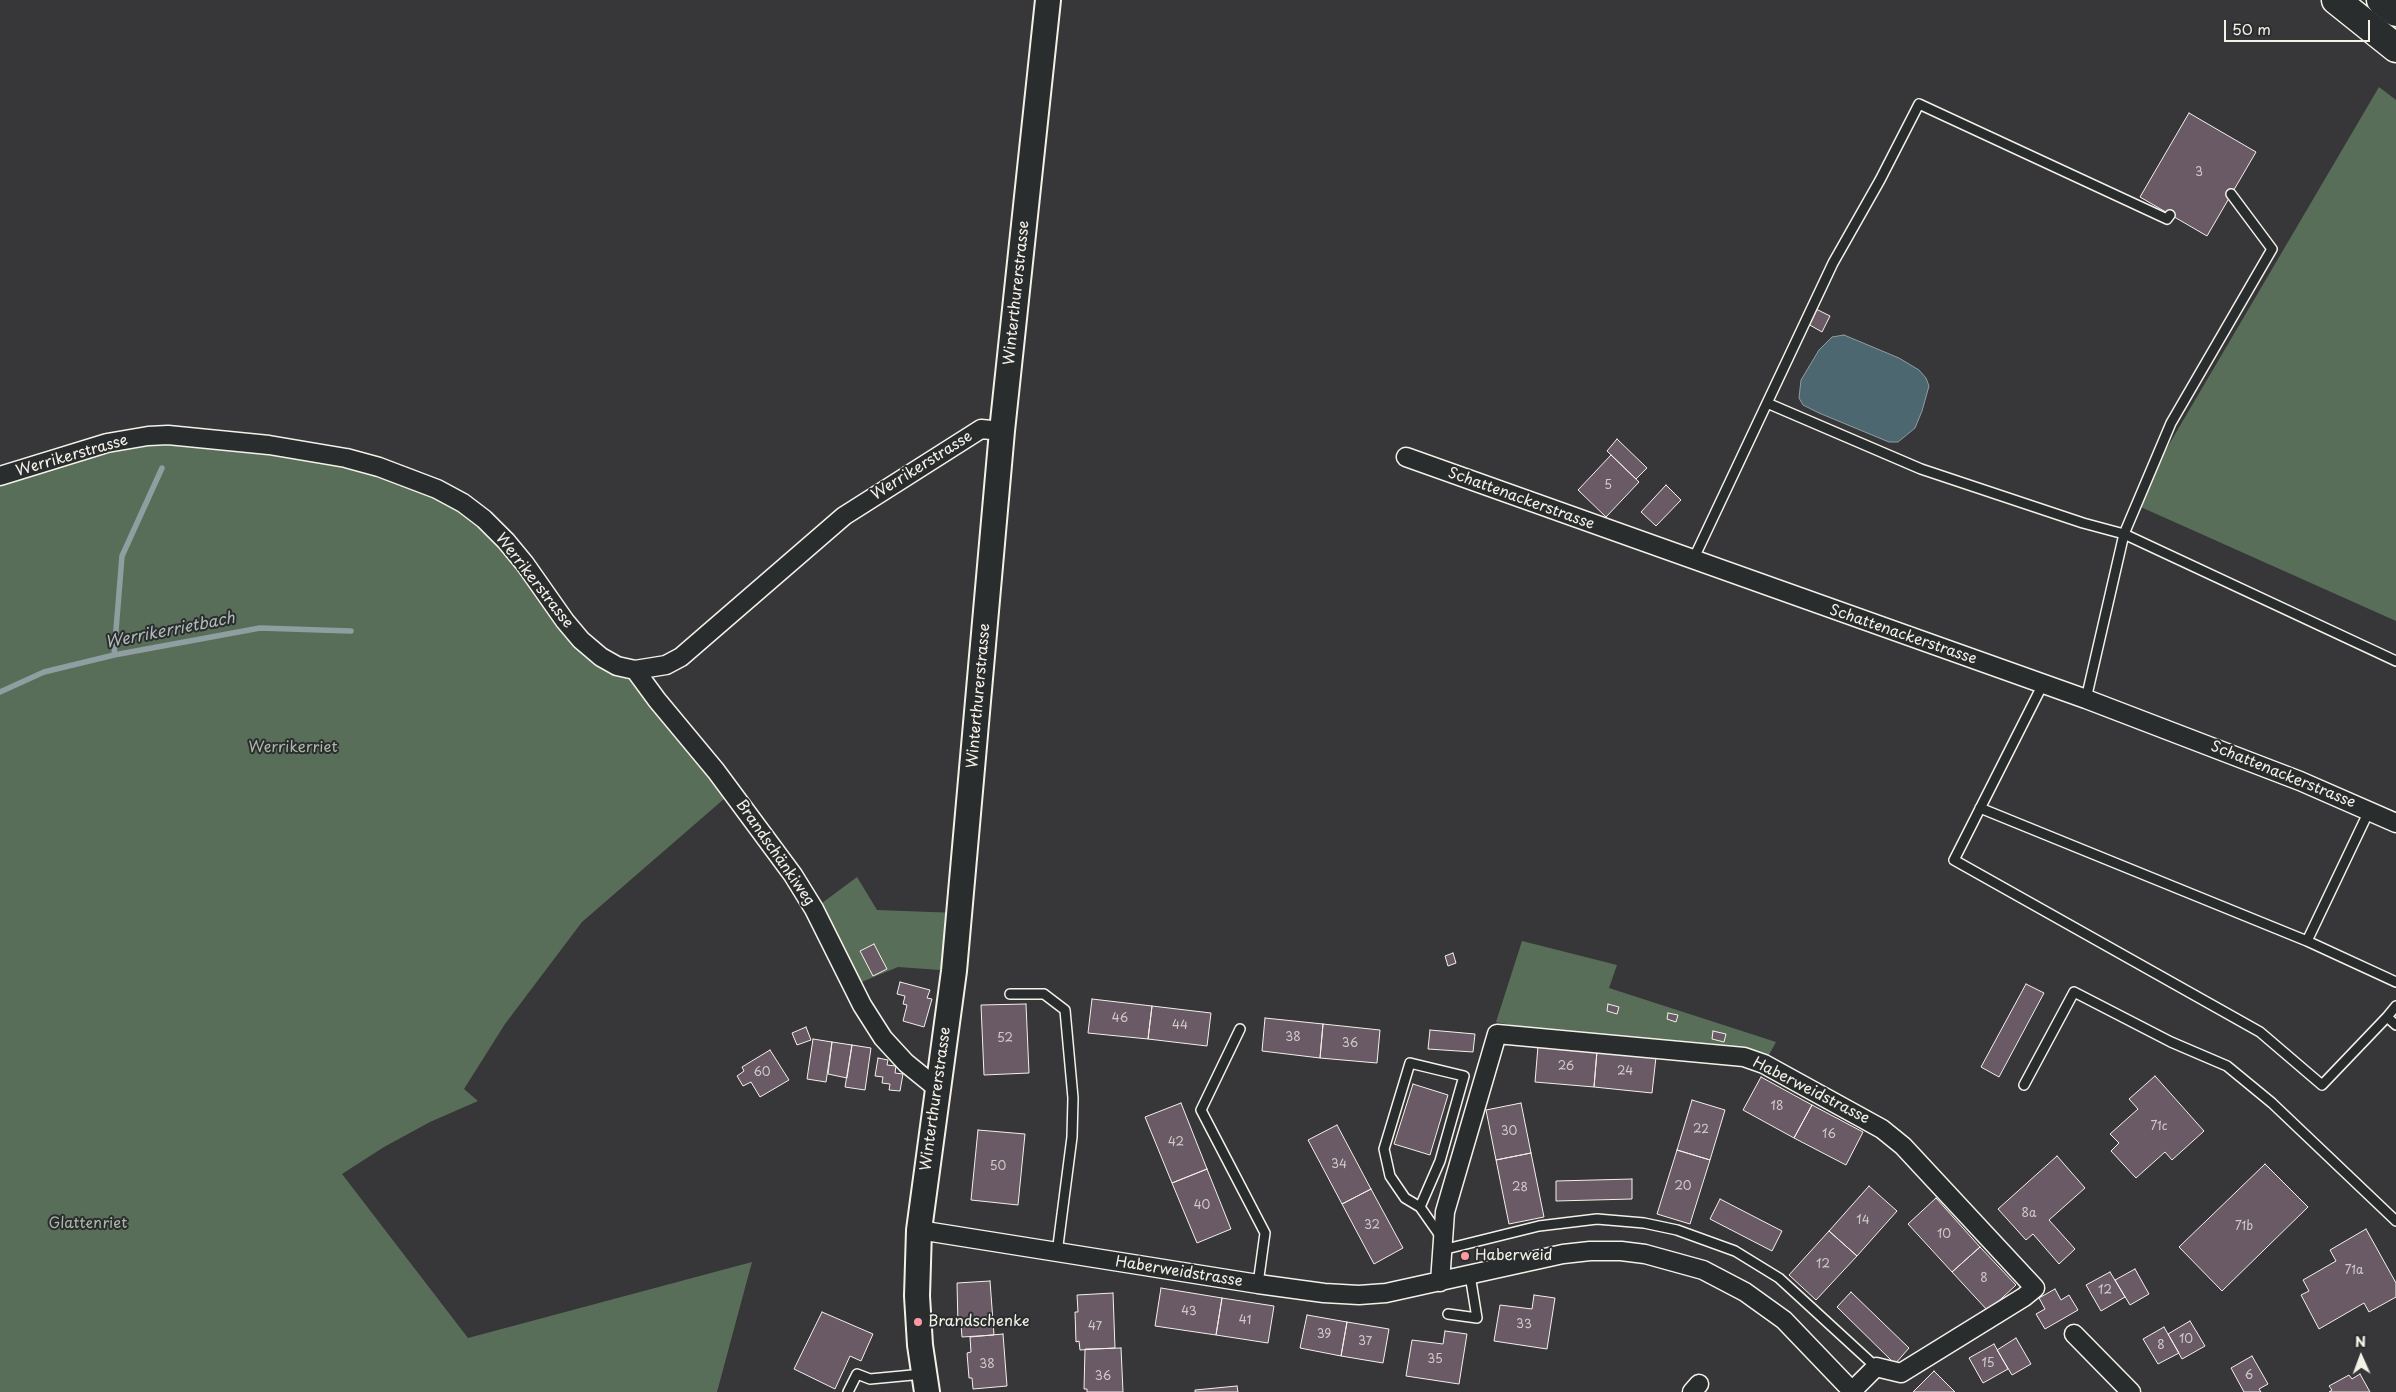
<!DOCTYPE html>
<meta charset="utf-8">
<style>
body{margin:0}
#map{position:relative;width:2396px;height:1392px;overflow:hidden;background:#373639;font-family:"Playpen Sans",sans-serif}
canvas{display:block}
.north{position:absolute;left:2336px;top:1332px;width:50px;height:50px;-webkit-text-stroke:4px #2a2d2e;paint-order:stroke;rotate:358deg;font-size:14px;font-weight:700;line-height:20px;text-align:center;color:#f4f1e8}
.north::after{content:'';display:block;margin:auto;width:18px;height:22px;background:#f4f1e8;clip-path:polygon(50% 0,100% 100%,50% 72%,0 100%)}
.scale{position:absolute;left:2224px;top:20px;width:146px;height:22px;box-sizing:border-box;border:2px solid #f4f1e8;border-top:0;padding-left:6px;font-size:15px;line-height:18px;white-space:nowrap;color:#f4f1e8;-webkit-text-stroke:4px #2a2d2e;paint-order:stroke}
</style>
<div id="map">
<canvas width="2396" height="1392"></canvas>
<div class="north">N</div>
<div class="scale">50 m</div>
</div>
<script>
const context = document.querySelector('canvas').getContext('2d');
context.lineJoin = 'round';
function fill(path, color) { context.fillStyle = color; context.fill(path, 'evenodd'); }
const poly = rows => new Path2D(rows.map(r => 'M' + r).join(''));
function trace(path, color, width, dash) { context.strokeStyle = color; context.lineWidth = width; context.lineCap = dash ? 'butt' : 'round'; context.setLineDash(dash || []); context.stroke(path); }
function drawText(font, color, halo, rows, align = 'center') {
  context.font = font + ' "Playpen Sans",sans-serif'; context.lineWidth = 4; context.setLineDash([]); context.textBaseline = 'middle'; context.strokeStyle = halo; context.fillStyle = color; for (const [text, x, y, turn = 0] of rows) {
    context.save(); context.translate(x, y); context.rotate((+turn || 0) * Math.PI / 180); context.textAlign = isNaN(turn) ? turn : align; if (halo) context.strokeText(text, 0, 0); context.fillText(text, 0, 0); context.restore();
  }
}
fill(poly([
 [2379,87,2396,100,2396,621,2134,504],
 [131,438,306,450,463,503,582,640,635,670,732,792,582,922,505,1024,464,1089,478,1101,430,1122,384,1147,342,1174,468,1338,752,1262,717,1392,0,1392,0,476],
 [857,877,877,910,958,913,954,971,898,967,852,986,814,909],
 [1522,941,1617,965,1609,988,1776,1042,1764,1064,1594,1042,1496,1022]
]), '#596e59');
const water = poly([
 [1844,335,1899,358,1919,370,1926,378,1929,386,1922,411,1915,428,1898,442,1889,442,1819,413,1803,405,1799,398,1801,380,1819,350,1832,337,1844,335]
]);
fill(water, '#4c6770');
trace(water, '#8f9ea0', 1);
trace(poly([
 [114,655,122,556,162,468],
 [0,692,44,672,114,655,260,628,351,631]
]), '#8f9ea0', 5.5);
const building = poly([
 [2189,113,2256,152,2207,236,2140,197,2189,113],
 [1816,309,1830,316,1822,332,1808,324,1816,309],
 [1617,439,1647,468,1636,479,1607,451,1617,439],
 [1611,455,1639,482,1606,517,1578,490,1611,455],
 [1666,485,1681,500,1656,526,1641,512,1666,485],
 [874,944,887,969,873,976,860,951,874,944],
 [1453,953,1456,963,1448,966,1445,956,1453,953],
 [900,982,930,990,927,998,932,999,924,1027,903,1021,907,1005,903,1004,905,996,897,994,900,982],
 [2026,984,2044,993,1999,1077,1981,1067,2026,984],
 [1092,999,1152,1006,1148,1039,1088,1033,1092,999],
 [1026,1004,1029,1073,984,1075,981,1005,1026,1004],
 [1608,1004,1619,1007,1617,1014,1607,1011,1608,1004],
 [1152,1006,1211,1013,1207,1046,1148,1039,1152,1006],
 [1668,1013,1678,1015,1676,1022,1667,1019,1668,1013],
 [1265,1018,1323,1024,1320,1058,1262,1051,1265,1018],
 [1323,1024,1380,1030,1377,1063,1320,1058,1323,1024],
 [806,1027,811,1040,797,1045,792,1033,806,1027],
 [1430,1030,1475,1034,1473,1052,1428,1049,1430,1030],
 [1713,1031,1726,1034,1724,1042,1712,1039,1713,1031],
 [813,1039,832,1042,826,1082,807,1079,813,1039],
 [832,1042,852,1045,847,1078,828,1074,832,1042],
 [852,1045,871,1048,865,1090,845,1087,852,1045],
 [1538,1046,1597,1051,1594,1087,1535,1082,1538,1046],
 [770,1050,789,1080,760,1097,751,1082,743,1086,737,1076,744,1071,742,1067,770,1050],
 [1597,1051,1656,1057,1652,1093,1594,1087,1597,1051],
 [878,1058,888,1060,887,1065,896,1066,895,1073,903,1074,900,1091,889,1090,890,1084,882,1083,883,1077,875,1076,878,1058],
 [2155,1076,2204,1131,2172,1160,2165,1152,2136,1178,2111,1151,2119,1143,2110,1134,2138,1109,2129,1099,2155,1076],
 [1761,1077,1812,1105,1794,1138,1743,1110,1761,1077],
 [1413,1084,1448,1095,1430,1155,1394,1144,1413,1084],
 [1692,1100,1725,1110,1710,1160,1677,1150,1692,1100],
 [1181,1103,1207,1169,1172,1183,1145,1117,1181,1103],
 [1521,1103,1531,1153,1496,1160,1486,1110,1521,1103],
 [1812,1105,1863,1132,1846,1165,1794,1138,1812,1105],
 [1337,1125,1371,1189,1342,1204,1308,1140,1337,1125],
 [978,1130,1025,1134,1018,1205,971,1200,978,1130],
 [1677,1150,1710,1160,1690,1224,1657,1214,1677,1150],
 [1531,1153,1544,1217,1509,1224,1496,1160,1531,1153],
 [2057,1156,2085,1188,2049,1220,2075,1249,2059,1264,2033,1234,2026,1240,1998,1209,2057,1156],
 [2265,1164,2308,1207,2222,1291,2179,1247,2265,1164],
 [1207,1169,1231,1229,1197,1243,1172,1183,1207,1169],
 [1632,1179,1632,1199,1556,1201,1556,1181,1632,1179],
 [1869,1186,1897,1211,1857,1256,1829,1231,1869,1186],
 [1371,1189,1403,1248,1374,1264,1342,1204,1371,1189],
 [1936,1198,1980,1247,1952,1272,1908,1224,1936,1198],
 [1720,1199,1782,1231,1772,1251,1710,1219,1720,1199],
 [2366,1229,2396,1283,2396,1297,2369,1312,2364,1303,2319,1329,2301,1295,2309,1291,2303,1280,2336,1261,2330,1250,2366,1229],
 [1829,1231,1857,1256,1816,1300,1789,1275,1829,1231],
 [1980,1247,2016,1285,1988,1311,1952,1272,1980,1247],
 [2135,1269,2149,1294,2130,1305,2115,1280,2135,1269],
 [2110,1272,2125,1297,2101,1311,2086,1285,2110,1272],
 [990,1281,994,1335,962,1337,961,1324,958,1325,957,1283,990,1281],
 [1161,1288,1222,1298,1216,1335,1155,1326,1161,1288],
 [2055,1289,2061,1300,2069,1295,2078,1310,2045,1329,2036,1314,2045,1309,2039,1298,2055,1289],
 [1851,1292,1909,1348,1895,1364,1837,1307,1851,1292],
 [1113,1293,1115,1348,1080,1350,1079,1341,1076,1342,1075,1312,1078,1312,1077,1295,1113,1293],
 [1534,1295,1555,1298,1547,1349,1494,1341,1500,1305,1532,1309,1534,1295],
 [1222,1298,1274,1306,1268,1343,1216,1335,1222,1298],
 [822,1312,873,1334,861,1361,850,1356,835,1389,794,1369,822,1312],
 [1307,1315,1347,1322,1341,1356,1300,1348,1307,1315],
 [2190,1321,2205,1346,2182,1359,2168,1334,2190,1321],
 [1347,1322,1389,1329,1383,1363,1341,1356,1347,1322],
 [2164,1327,2179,1353,2158,1364,2143,1339,2164,1327],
 [1445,1331,1467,1334,1459,1384,1406,1376,1412,1340,1443,1344,1445,1331],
 [1003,1334,1007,1386,973,1389,972,1378,969,1378,967,1353,971,1352,970,1337,1003,1334],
 [2016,1338,2031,1364,2012,1375,1997,1350,2016,1338],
 [1994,1344,2008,1369,1983,1383,1969,1358,1994,1344],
 [1121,1348,1123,1392,1087,1392,1087,1389,1084,1389,1085,1349,1121,1348],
 [2252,1356,2268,1384,2259,1389,2261,1392,2244,1392,2231,1368,2252,1356],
 [1934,1371,1955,1392,1913,1392,1934,1371],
 [2360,1374,2370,1392,2329,1392,2332,1390,2329,1386,2349,1375,2352,1379,2360,1374],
 [1237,1386,1238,1392,1195,1392,1195,1390,1237,1386]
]);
fill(building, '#695a66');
trace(building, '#f4f1e8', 1);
const service = poly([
 [1767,403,1921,469,2083,523,2124,534,2396,661],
 [1693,560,1833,263,1880,180,1919,104,2167,219,2170,215],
 [2043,684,1954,860,2260,1032,2322,1085,2387,1017],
 [2086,699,2124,534,2171,423,2272,249,2231,194],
 [1980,808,2307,941],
 [2369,811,2307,941,2396,982],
 [1010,994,1044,994,1065,1010,1073,1098,1072,1137,1057,1253],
 [2396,1006,2387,1017,2396,1025],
 [1240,1029,1201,1110,1265,1233,1258,1284],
 [2024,1085,2074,992,2171,1042,2227,1066,2272,1103,2396,1221],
 [1420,1207,1405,1198,1390,1176,1384,1149,1410,1063,1464,1076,1440,1161,1420,1207,1441,1237],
 [1442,1250,1539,1226,1597,1219,1644,1223,1677,1230,1735,1251,1779,1278,1876,1367],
 [1448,1314,1477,1318,1470,1275],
 [848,1392,857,1374,870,1379,923,1374]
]);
const minor = poly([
 [1406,457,2086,699,2300,781,2396,823],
 [0,476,107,443,148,436,168,435,269,445,346,458,379,467,437,489,463,503,484,519,506,541,525,564,565,621,581,640,601,657,617,666,635,670,666,665,681,657,844,516,981,429,1002,431],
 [635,670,657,700,716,771,793,875,814,909,862,1005,883,1038,906,1063,938,1089],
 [919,1230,1258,1284,1324,1293,1359,1295,1386,1293,1563,1254,1590,1251,1621,1251,1645,1254,1703,1270,1745,1292,1784,1320,1853,1392],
 [1440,1282,1445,1212,1497,1034,1744,1057,1764,1064,1882,1129,1903,1146,2035,1288,2024,1297,1901,1373,1876,1367,1851,1392],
 [2074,1334,2131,1392],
 [1692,1392,1699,1384]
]);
const secondary = poly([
 [927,1392,920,1345,917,1296,919,1230,954,971,1002,431,1048,0]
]);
const motorway = poly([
 [2336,0,2396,48],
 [2381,0,2396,12]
]);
trace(service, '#f4f1e8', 12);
trace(minor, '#f4f1e8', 21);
trace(secondary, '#f4f1e8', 28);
trace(motorway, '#f4f1e8', 31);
trace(service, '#2a2d2e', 9);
trace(minor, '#2a2d2e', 18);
trace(secondary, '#2a2d2e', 24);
trace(motorway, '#2a2d2e', 28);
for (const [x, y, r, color] of [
 [1465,1256,5,"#ff9aa2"],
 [918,1322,5,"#ff9aa2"]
]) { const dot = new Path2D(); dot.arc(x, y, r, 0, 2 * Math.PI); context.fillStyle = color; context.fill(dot); trace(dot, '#2a2d2e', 2); }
drawText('12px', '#d1cbc8', null, [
 ["3",2199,173],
 ["5",1608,486],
 ["46",1120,1019],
 ["44",1180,1026],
 ["38",1293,1038],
 ["52",1005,1039],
 ["36",1350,1044],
 ["26",1566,1067],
 ["24",1625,1072],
 ["60",762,1073],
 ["18",1777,1107],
 ["71c",2159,1127],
 ["22",1701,1130],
 ["30",1509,1132],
 ["16",1829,1135],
 ["42",1176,1143],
 ["34",1339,1165],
 ["50",998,1167],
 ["20",1683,1187],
 ["28",1520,1188],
 ["40",1202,1206],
 ["8a",2029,1214],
 ["14",1863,1221],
 ["32",1372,1226],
 ["71b",2244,1227],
 ["10",1944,1235],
 ["12",1823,1265],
 ["71a",2354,1271],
 ["8",1984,1279],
 ["12",2105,1291],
 ["43",1189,1312],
 ["41",1245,1321],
 ["33",1524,1325],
 ["47",1095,1327],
 ["39",1324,1335],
 ["10",2186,1340],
 ["37",1365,1342],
 ["8",2161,1346],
 ["35",1435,1360],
 ["15",1988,1364],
 ["38",987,1365],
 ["6",2249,1376],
 ["36",1103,1377]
]);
drawText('15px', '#f4f1e8', '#2a2d2e', [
 ["Winterthurerstrasse",1017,293,-84],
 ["Werrikerstrasse",72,456,-16],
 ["Werrikerstrasse",922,466,-32],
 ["Schattenackerstrasse",1521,499,20],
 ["Werrikerstrasse",534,581,52],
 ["Schattenackerstrasse",1903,635,19],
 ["Winterthurerstrasse",979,696,-85],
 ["Schattenackerstrasse",2283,775,22],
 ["Brandschänkiweg",775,853,55],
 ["Haberweidstrasse",1811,1091,27],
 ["Winterthurerstrasse",936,1099,-82],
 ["Haberweidstrasse",1179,1272,9]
]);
drawText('15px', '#aeb6a8', '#2a2d2e', [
 ["Werrikerriet",293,748],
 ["Glattenriet",88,1224]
]);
drawText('15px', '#f4f1e8', '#2a2d2e', [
 ["Haberweid",1475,1256],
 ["Brandschenke",928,1322]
], 'left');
drawText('italic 16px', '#b1bab8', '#2a2d2e', [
 ["Werrikerrietbach",170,631,-11]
]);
</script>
